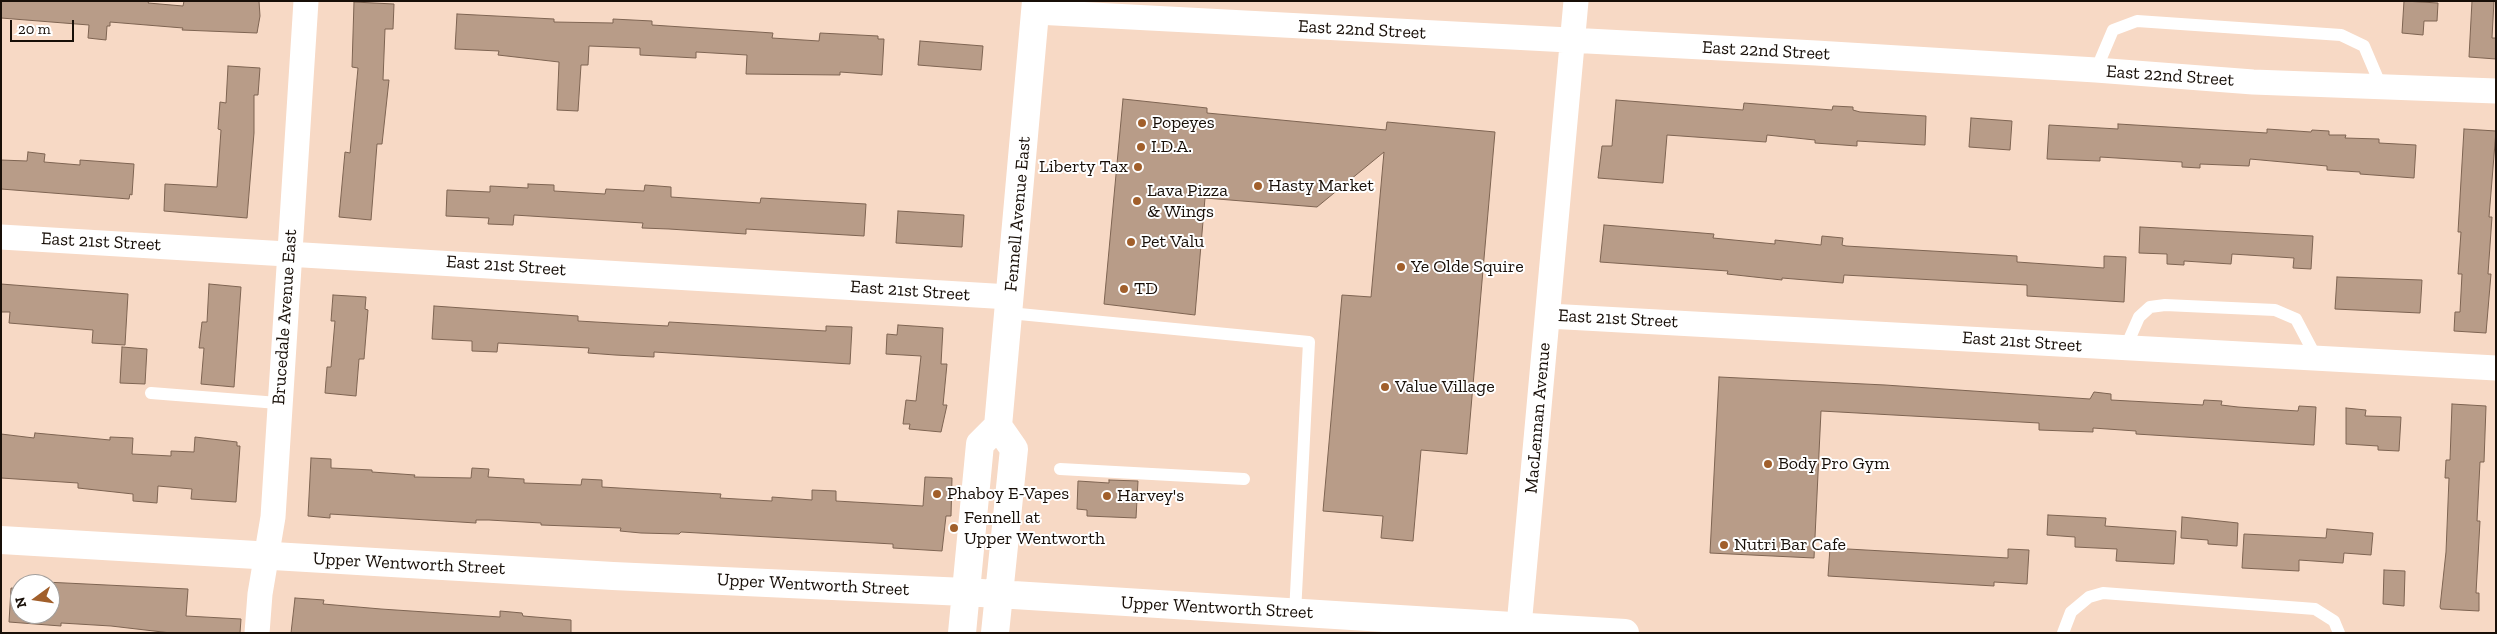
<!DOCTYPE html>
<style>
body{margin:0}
#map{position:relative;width:2497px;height:634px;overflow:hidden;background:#f7d9c5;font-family:"Zilla Slab",serif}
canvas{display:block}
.frame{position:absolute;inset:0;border:2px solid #180f08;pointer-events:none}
.north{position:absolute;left:10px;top:574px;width:50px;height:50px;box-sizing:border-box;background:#fff;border:1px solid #a39f9c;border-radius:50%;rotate:256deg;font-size:14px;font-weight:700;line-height:20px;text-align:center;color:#180f08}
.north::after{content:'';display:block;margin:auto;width:18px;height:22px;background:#a15f2b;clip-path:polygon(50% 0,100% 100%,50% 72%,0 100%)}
.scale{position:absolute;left:10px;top:20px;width:64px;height:22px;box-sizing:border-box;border:2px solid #180f08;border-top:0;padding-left:6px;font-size:15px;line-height:18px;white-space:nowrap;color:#180f08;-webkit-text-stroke:4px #fff;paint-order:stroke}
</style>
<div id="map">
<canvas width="2497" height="634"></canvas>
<div class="frame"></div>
<div class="north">N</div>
<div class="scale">20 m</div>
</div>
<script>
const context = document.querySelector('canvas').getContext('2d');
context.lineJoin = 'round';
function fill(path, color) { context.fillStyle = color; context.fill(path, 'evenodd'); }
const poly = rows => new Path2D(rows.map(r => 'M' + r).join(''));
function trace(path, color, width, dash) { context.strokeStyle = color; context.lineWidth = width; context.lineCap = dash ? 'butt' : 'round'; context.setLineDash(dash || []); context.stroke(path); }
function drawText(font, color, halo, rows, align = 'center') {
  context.font = font + ' "Zilla Slab",serif'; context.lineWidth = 4; context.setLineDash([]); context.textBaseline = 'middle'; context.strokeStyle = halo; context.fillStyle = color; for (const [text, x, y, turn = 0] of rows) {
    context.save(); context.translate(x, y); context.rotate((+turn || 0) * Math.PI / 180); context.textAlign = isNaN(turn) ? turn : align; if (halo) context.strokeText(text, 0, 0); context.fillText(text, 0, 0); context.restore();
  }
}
const building = poly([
 [1,1,149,1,148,3,183,6,184,1,259,1,260,16,257,33,182,30,183,28,110,22,110,26,107,26,106,40,88,38,89,25,1,18,1,1],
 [2404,1,2438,3,2437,21,2424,21,2423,35,2402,33,2404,1],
 [2472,1,2494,1,2492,38,2496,38,2496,59,2469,57,2472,1],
 [354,2,394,4,393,29,385,29,383,80,389,80,382,144,377,144,371,220,339,217,345,152,350,153,358,68,352,67,354,2],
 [457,14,554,19,554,22,613,23,613,19,652,21,652,25,773,33,772,38,819,41,820,33,878,36,878,39,884,39,882,75,840,72,840,75,746,74,747,55,696,52,696,58,640,55,640,48,589,46,588,65,581,65,578,111,557,110,559,62,498,55,499,51,455,49,457,14],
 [920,41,983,46,981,70,918,65,920,41],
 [228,66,260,68,258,95,254,95,254,133,247,218,164,211,165,184,217,187,221,130,218,129,220,102,226,103,228,66],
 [1123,99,1207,108,1207,113,1386,130,1387,122,1495,132,1467,454,1421,450,1413,541,1381,538,1383,516,1323,511,1342,295,1371,297,1384,152,1317,207,1205,198,1195,315,1104,304,1123,99],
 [1616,100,1743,110,1744,103,1832,110,1833,106,1853,107,1853,110,1860,112,1926,116,1925,145,1857,141,1857,146,1815,143,1815,140,1767,135,1766,142,1667,135,1663,183,1598,178,1602,146,1612,146,1616,100],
 [1971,118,2012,121,2010,150,1969,147,1971,118],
 [2118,124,2267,133,2267,129,2311,132,2312,130,2329,131,2329,135,2346,135,2345,138,2379,139,2379,143,2416,145,2414,178,2360,174,2360,172,2327,170,2327,166,2250,159,2249,166,2200,164,2200,168,2182,167,2182,162,2100,157,2100,161,2047,159,2049,125,2118,129,2118,124],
 [2464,129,2496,131,2489,217,2492,217,2488,274,2491,274,2486,333,2454,331,2455,312,2460,312,2462,274,2458,274,2461,232,2458,232,2464,129],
 [28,152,45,154,44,162,80,165,80,160,134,164,132,195,130,194,129,199,1,189,1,160,27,161,28,152],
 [528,184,554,185,554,191,605,194,606,189,644,191,645,185,671,187,671,197,760,203,761,198,866,204,864,236,746,229,746,234,669,229,642,228,643,223,514,215,513,225,488,224,489,218,446,216,447,190,490,192,490,186,528,188,528,184],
 [898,211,964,215,962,247,896,243,898,211],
 [1604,225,1714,234,1713,238,1775,244,1775,240,1821,245,1822,236,1843,238,1842,245,1846,246,2017,256,2017,262,2104,268,2104,256,2126,257,2124,302,2027,296,2027,285,1844,275,1843,283,1782,278,1782,280,1727,274,1728,271,1600,262,1604,225],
 [2140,227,2313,236,2311,269,2293,268,2294,258,2232,254,2231,264,2184,261,2184,265,2167,264,2167,254,2139,253,2140,227],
 [2337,277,2422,280,2420,313,2335,309,2337,277],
 [1,284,128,294,125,345,92,343,93,330,9,323,10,312,1,312,1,284],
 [209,284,241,287,234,387,201,384,204,348,199,348,202,322,207,322,209,284],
 [333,295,366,297,365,309,368,310,364,359,359,359,356,396,325,393,327,367,331,367,335,321,331,321,333,295],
 [434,306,578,316,578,321,630,324,668,326,669,322,826,331,826,326,852,327,850,364,654,352,654,357,615,355,588,353,589,348,498,343,497,352,472,351,472,341,432,339,434,306],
 [898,325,943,328,941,364,947,364,943,405,947,405,941,432,909,429,910,424,903,424,906,400,916,401,921,356,886,354,887,334,897,335,898,325],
 [122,347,147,349,145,384,120,383,122,347],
 [1719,377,1885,385,2075,398,2090,399,2094,392,2111,394,2111,400,2203,405,2204,400,2222,401,2221,405,2238,407,2298,411,2299,406,2316,407,2314,445,2136,434,2136,431,2093,428,2093,432,2039,430,2039,423,1821,411,1814,558,1710,553,1719,377],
 [2452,404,2486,406,2484,462,2480,462,2477,521,2480,521,2476,593,2479,593,2479,611,2441,609,2440,607,2446,552,2449,478,2445,478,2446,460,2450,460,2452,404],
 [2346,408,2366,410,2365,416,2401,417,2399,451,2378,450,2378,446,2346,444,2346,408],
 [35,433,110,440,110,437,133,438,132,454,171,456,171,451,194,452,195,437,237,442,237,446,240,446,236,502,191,499,192,489,158,486,157,503,133,501,133,494,78,488,78,483,1,478,1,434,34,438,35,433],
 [311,458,331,459,331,468,372,470,372,472,415,475,414,477,471,478,472,468,489,469,488,477,524,479,524,483,581,485,582,479,602,480,602,487,721,494,720,498,772,501,772,497,812,500,812,490,836,491,836,501,923,506,925,477,952,478,951,516,946,516,942,551,893,548,893,544,681,532,679,534,641,533,620,531,621,528,541,525,541,523,489,520,476,520,476,523,330,514,330,518,308,516,311,458],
 [1109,480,1138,481,1136,518,1087,516,1087,510,1077,509,1078,481,1109,483,1109,480],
 [2048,515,2106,518,2105,526,2176,531,2174,564,2116,561,2117,549,2075,547,2075,537,2047,535,2048,515],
 [2182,517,2238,523,2237,546,2208,544,2208,540,2181,538,2182,517],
 [2327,529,2373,533,2371,555,2344,553,2343,563,2299,560,2299,571,2242,568,2244,534,2326,538,2327,529],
 [1830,548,2008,558,2008,549,2029,550,2027,584,1994,582,1994,586,1828,576,1830,548],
 [2384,570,2405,571,2404,606,2383,604,2384,570],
 [45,582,188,589,186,616,241,619,240,633,171,633,111,626,61,623,61,626,9,622,11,588,20,589,20,614,50,614,50,584,45,584,45,582],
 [295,598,324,600,323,604,381,609,500,617,500,611,522,613,523,616,571,620,571,633,291,633,295,598]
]);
fill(building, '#b89c88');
trace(building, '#7e6452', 1);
trace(poly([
 [2096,70,2113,30,2137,21,2341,35,2364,46,2378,79,2376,86],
 [1009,313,1309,342,1295,613],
 [2125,349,2139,317,2150,307,2165,305,2275,310,2296,319,2316,357],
 [151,393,278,403],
 [1060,469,1244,479],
 [2063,633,2071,612,2089,597,2103,593,2315,609,2334,621,2339,633]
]), '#fff', 12);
trace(poly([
 [1036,12,1816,53,2096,70,2253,82,2496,91],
 [1,237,1010,297],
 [1548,316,2496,368],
 [1519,626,1576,1],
 [257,633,260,594,273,517,306,1]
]), '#fff', 25);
trace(poly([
 [1,540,613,576,965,592,1625,633],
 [962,633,980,444,998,426],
 [995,633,1014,449,998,426,1036,1]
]), '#fff', 28);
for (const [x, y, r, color] of [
 [1142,123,5,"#a15f2b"],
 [1141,147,5,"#a15f2b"],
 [1138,167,5,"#a15f2b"],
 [1258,186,5,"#a15f2b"],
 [1137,201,5,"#a15f2b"],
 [1131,242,5,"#a15f2b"],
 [1401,267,5,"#a15f2b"],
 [1124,289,5,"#a15f2b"],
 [1385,387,5,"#a15f2b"],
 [1768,464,5,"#a15f2b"],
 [937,494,5,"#a15f2b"],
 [1107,496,5,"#a15f2b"],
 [954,528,5,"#a15f2b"],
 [1724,545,5,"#a15f2b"]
]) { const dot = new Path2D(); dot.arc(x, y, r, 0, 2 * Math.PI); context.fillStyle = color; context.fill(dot); trace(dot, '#fff', 2); }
drawText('18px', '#180f08', '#fff', [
 ["East 22nd Street",1362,30,3],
 ["East 22nd Street",1766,51,3],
 ["East 22nd Street",2170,76,4],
 ["Fennell Avenue East",1018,214,-85],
 ["East 21st Street",101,242,3],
 ["East 21st Street",506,266,4],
 ["East 21st Street",910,291,4],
 ["Brucedale Avenue East",285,317,-86],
 ["East 21st Street",1618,319,3],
 ["East 21st Street",2022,342,4],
 ["MacLennan Avenue",1538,418,-85],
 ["Upper Wentworth Street",409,564,3],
 ["Upper Wentworth Street",813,585,3],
 ["Upper Wentworth Street",1217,608,3]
]);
drawText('18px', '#180f08', '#fff', [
 ["Popeyes",1152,123],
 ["I.D.A.",1151,147],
 ["Liberty Tax",1128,167,"right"],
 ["Hasty Market",1268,186],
 ["Lava Pizza",1147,191],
 ["& Wings",1147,212],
 ["Pet Valu",1141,242],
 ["Ye Olde Squire",1411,267],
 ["TD",1134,289],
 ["Value Village",1395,387],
 ["Body Pro Gym",1778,464],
 ["Phaboy E-Vapes",947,494],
 ["Harvey's",1117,496],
 ["Fennell at",964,518],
 ["Upper Wentworth",964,539],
 ["Nutri Bar Cafe",1734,545]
], 'left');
</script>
